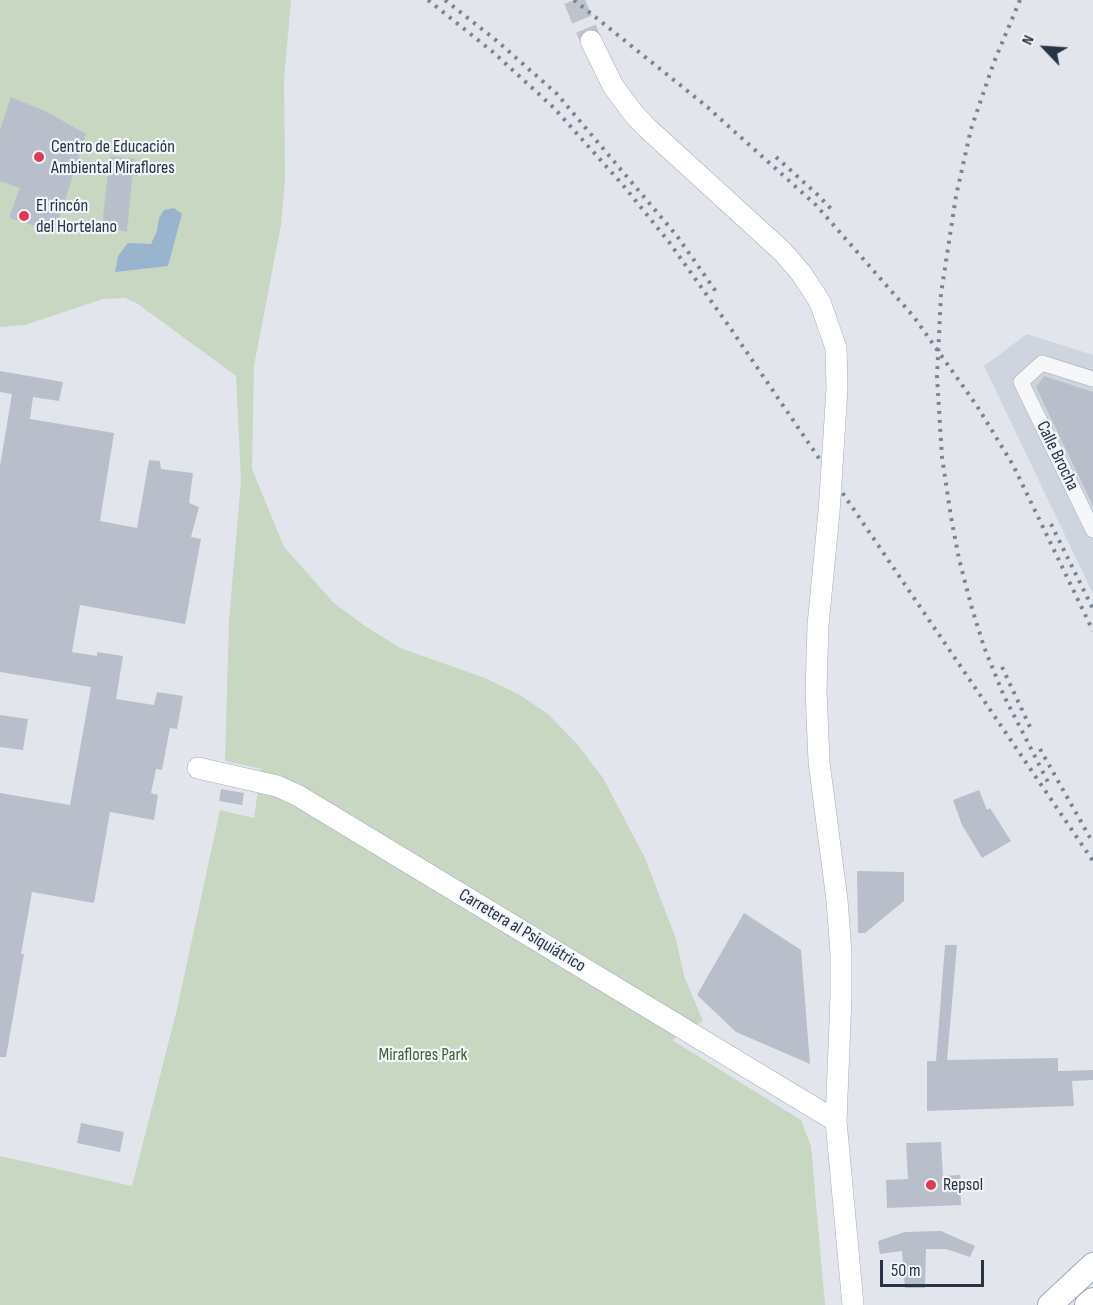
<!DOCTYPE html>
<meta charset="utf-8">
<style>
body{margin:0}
#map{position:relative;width:1093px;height:1305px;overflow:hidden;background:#e2e6ec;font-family:"Sofia Sans Condensed",sans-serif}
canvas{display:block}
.north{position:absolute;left:1015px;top:18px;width:60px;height:60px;-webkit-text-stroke:4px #f2f5f9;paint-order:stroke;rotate:295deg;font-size:16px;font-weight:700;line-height:24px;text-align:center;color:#283346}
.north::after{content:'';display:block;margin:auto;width:21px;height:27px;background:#283346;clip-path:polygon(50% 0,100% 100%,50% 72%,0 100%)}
.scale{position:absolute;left:880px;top:1260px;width:104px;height:27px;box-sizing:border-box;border:3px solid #283346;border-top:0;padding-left:8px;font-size:18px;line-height:21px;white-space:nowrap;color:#283346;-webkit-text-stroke:4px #f2f5f9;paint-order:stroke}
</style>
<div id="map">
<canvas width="1093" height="1305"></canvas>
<div class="north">N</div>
<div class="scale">50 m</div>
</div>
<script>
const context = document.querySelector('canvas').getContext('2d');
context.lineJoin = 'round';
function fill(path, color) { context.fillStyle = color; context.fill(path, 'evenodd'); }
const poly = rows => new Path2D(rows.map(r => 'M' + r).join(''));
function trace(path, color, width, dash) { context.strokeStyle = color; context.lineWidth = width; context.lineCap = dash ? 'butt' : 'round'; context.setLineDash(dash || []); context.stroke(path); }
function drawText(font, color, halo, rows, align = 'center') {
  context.font = font + ' "Sofia Sans Condensed",sans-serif'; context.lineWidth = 4.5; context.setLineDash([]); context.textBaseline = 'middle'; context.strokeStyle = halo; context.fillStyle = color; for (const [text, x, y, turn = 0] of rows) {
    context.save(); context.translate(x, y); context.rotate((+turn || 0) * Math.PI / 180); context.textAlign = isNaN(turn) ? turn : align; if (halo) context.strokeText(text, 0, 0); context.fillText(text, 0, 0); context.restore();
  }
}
fill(poly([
 [1027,334,1093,355,1093,594,984,366]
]), '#cfd5de');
fill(poly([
 [0,0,291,0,284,80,285,179,281,225,254,366,252,469,284,547,334,603,365,626,400,648,485,678,520,695,548,714,577,744,603,778,645,858,676,939,684,976,703,1021,672,1040,801,1120,811,1146,825,1305,0,1305,0,1156,132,1186,177,1009,220,810,254,818,261,769,225,761,229,620,241,482,236,376,138,304,125,298,103,299,25,325,0,327]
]), '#c7d7c2');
fill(poly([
 [174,208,182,214,168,266,115,272,118,256,128,243,151,244,157,231,159,218,164,210]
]), '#99b4cf');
fill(poly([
 [11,97,47,112,86,134,55,232,9,218,20,188,0,181,0,130],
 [110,156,134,159,127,232,102,226],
 [0,371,63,382,59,401,33,397,30,419,114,433,100,521,137,528,149,460,160,461,161,469,193,473,189,503,199,507,191,537,201,539,185,624,80,605,72,652,97,656,97,652,123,656,116,699,154,705,157,692,183,696,177,729,170,728,162,770,156,769,151,793,158,795,154,820,110,812,94,903,32,892,21,954,24,954,6,1057,0,1057,0,793,70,805,91,687,0,672,0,466,12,394,0,392],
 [1044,376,1093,392,1093,506,1036,387],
 [0,715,28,719,23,750,0,747],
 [221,789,244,793,242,805,219,801],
 [979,790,987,810,990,808,1011,841,982,858,962,825,953,800],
 [857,871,904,872,904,901,865,933,858,933],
 [744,913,801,950,810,1064,736,1032,697,995],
 [945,945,957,945,947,1060,1058,1058,1058,1071,1093,1070,1093,1080,1072,1081,1074,1106,927,1111,927,1061,936,1061],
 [81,1123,124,1132,120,1152,77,1143],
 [941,1142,943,1176,960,1175,961,1205,887,1208,886,1180,908,1179,906,1143],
 [941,1231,975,1246,970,1257,946,1249,926,1249,925,1288,905,1288,902,1251,880,1254,878,1241,905,1232]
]), '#b8bfca');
trace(poly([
 [574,0,591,41]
]), '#bdc2cb', 21, [21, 10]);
const street = poly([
 [1093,379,1042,363,1021,382,1093,530]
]);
const secondary = poly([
 [591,41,613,86,633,113,646,127,783,252,801,273,820,302,836,348,837,388,833,451],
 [829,512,818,625,816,691,819,762,837,900,841,953,841,996,836,1121,853,1305],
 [198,768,277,786,297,795,836,1121]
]);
const primary = poly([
 [1050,1305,1093,1265],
 [1087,1305,1093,1300]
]);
trace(street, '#a6adb7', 16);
trace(secondary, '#a6adb7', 22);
trace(primary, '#9faab9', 26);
trace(street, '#f5f7f9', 15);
trace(secondary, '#fff', 21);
trace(primary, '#fff', 24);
trace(poly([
 [428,0,493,52,554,108,622,184,669,242,731,329,1093,861],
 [445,0,497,41,557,94,677,236,717,293],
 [574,0,705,105,816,205,914,317,977,406,1013,465,1093,631],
 [1020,0,994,62,971,129,956,196,941,294,937,377,942,457,951,517,959,559,971,605,984,647,1004,696,1048,782],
 [776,157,819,196,832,210],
 [1051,524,1093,609],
 [1002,667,1030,727],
 [1040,749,1093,843]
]), '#798597', 4, [3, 6]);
const secondaryBridge = poly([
 [829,512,833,451]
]);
trace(secondaryBridge, '#a6adb7', 22, []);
trace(secondaryBridge, '#fff', 21);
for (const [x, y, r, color] of [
 [39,157,6,"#de3a53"],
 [24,216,6,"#de3a53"],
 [931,1185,6,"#de3a53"]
]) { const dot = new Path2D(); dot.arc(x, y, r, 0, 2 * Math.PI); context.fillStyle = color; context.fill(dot); trace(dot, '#f2f5f9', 2); }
drawText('18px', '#283346', '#f2f5f9', [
 ["Centro de Educación",51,147],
 ["Ambiental Miraflores",51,168],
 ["El rincón",36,206],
 ["del Hortelano",36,227],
 ["Repsol",943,1185]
], 'left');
drawText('18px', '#283346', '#f2f5f9', [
 ["Calle Brocha",1057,456,64],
 ["Carretera al Psiquiátrico",522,931,31]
]);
drawText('18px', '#3c6333', '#f2f5f9', [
 ["Miraflores Park",423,1055]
]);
</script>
